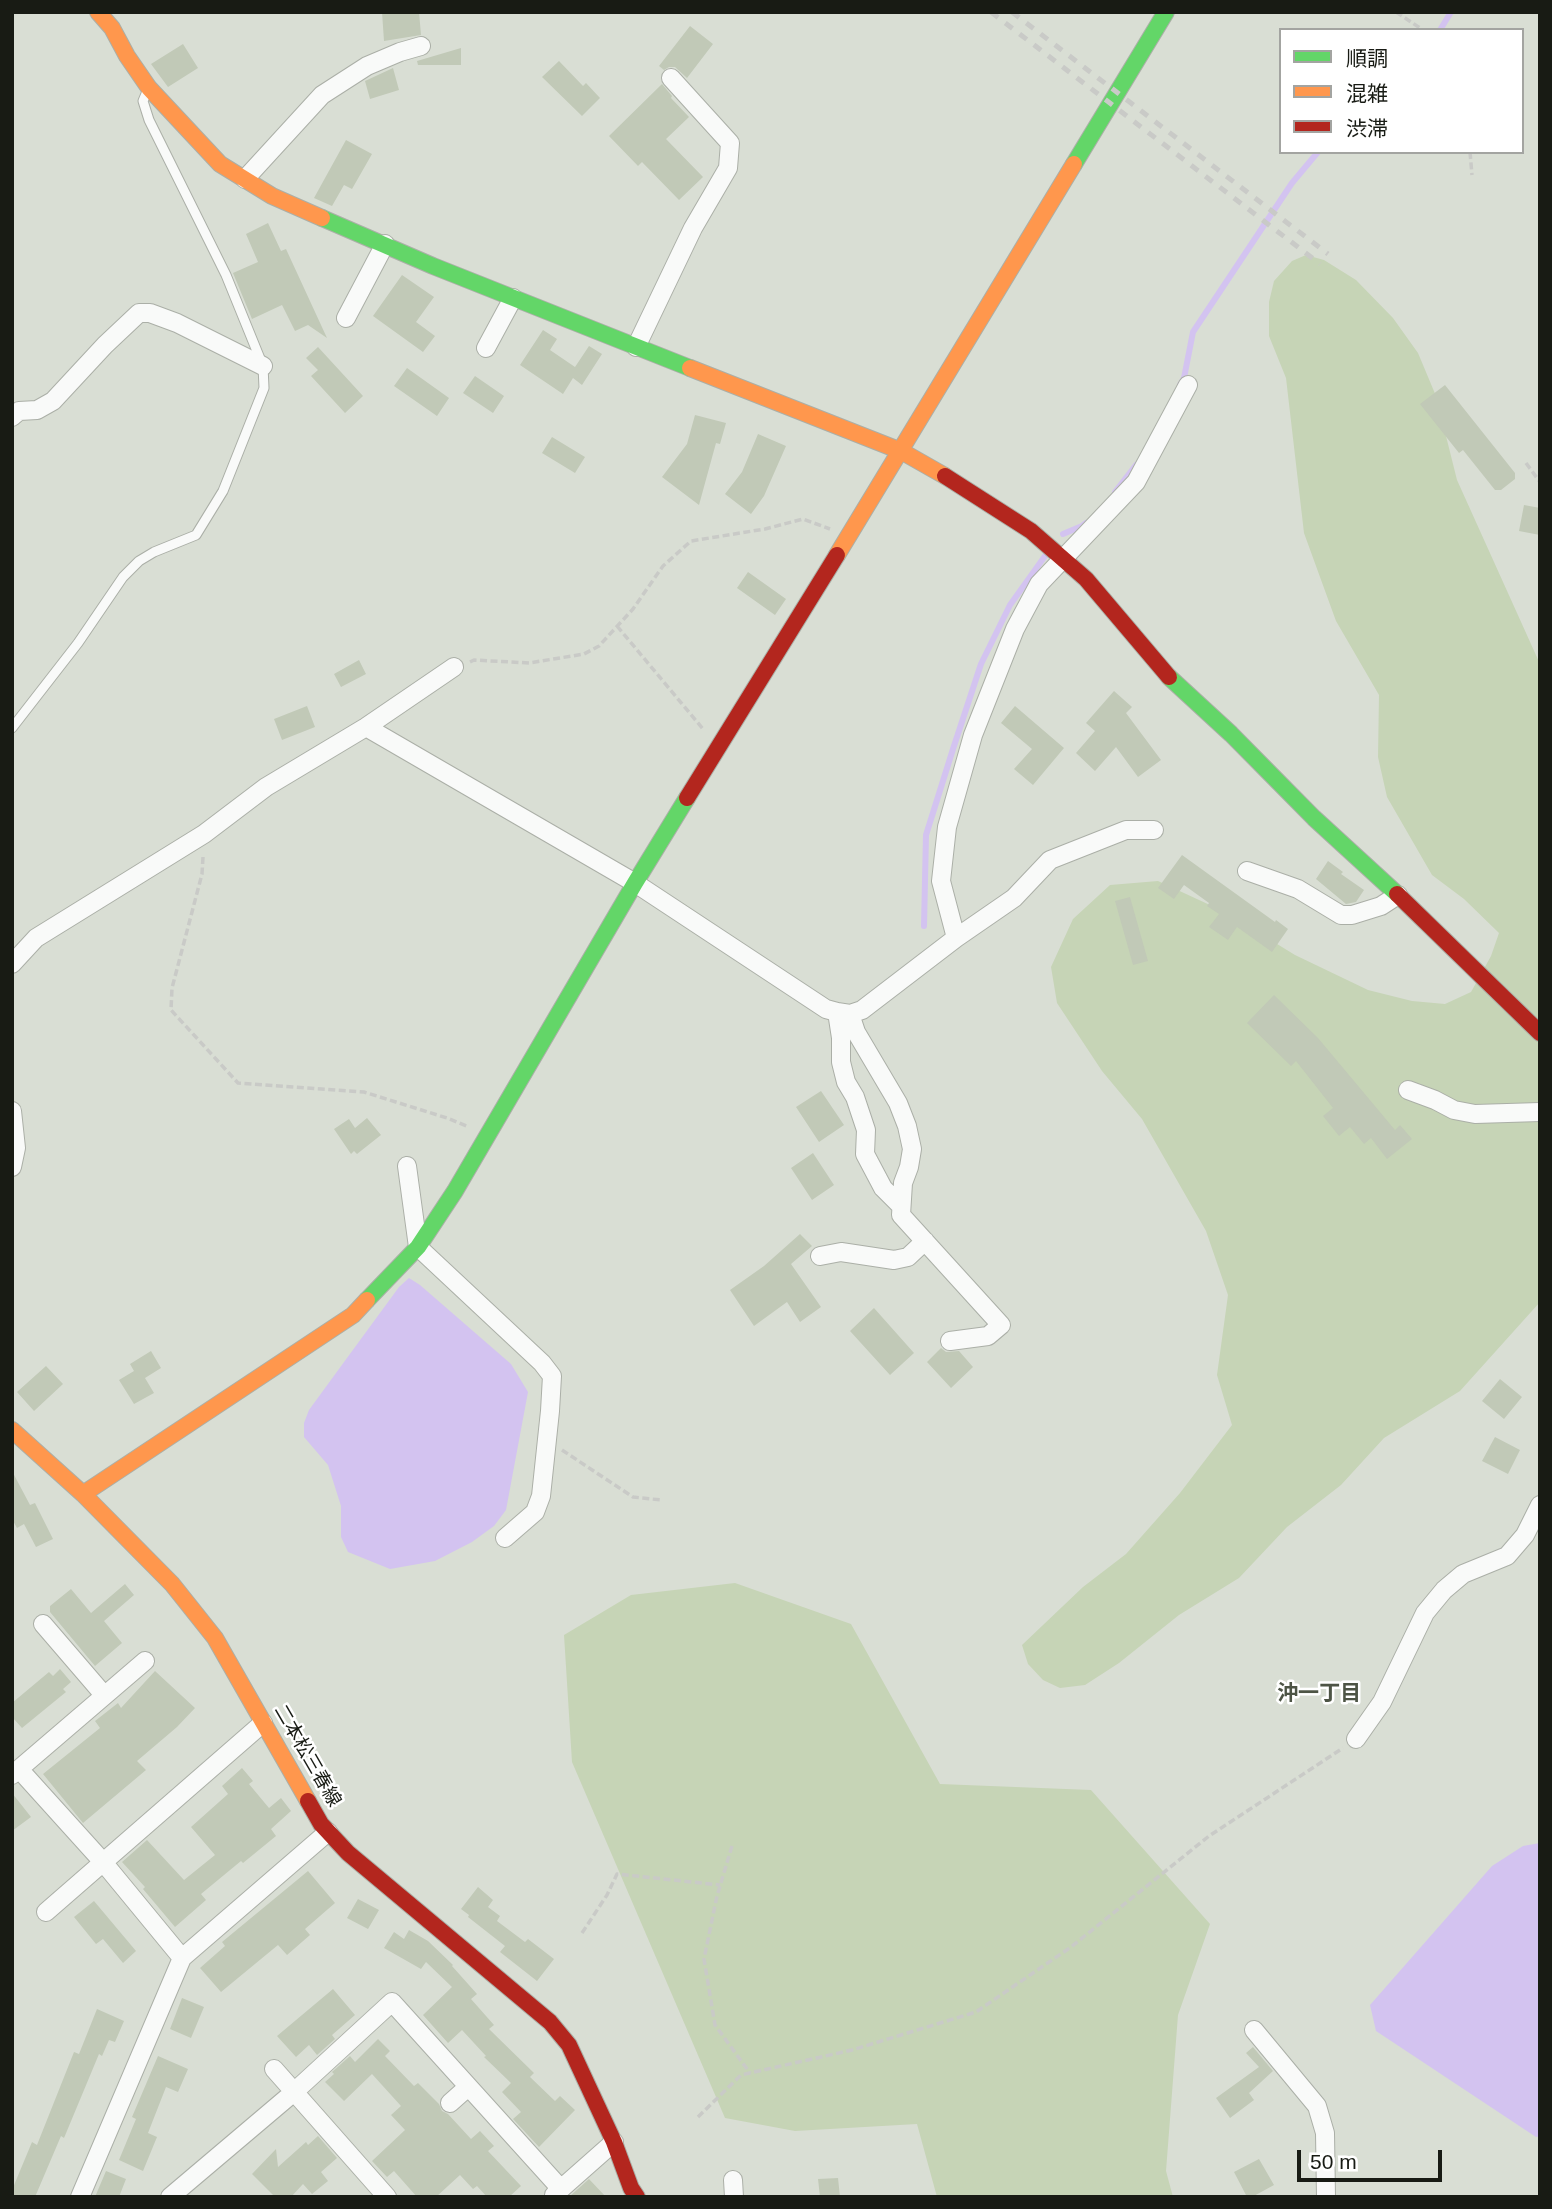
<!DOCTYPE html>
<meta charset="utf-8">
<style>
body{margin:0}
#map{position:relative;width:1552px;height:2209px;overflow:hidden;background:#d9ded4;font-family:Helvetica,"Noto Sans JP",sans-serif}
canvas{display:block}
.frame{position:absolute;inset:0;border:14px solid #181b14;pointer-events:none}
.legend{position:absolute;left:1279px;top:28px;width:245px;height:126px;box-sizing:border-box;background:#fff;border:2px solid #a3a4a1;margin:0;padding:9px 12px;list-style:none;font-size:21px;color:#181b14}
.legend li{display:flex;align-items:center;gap:14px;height:35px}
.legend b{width:35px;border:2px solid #a3a4a1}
.scale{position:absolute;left:1297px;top:2150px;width:145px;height:32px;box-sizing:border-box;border:4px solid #181b14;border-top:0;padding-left:9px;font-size:21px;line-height:24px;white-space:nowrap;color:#181b14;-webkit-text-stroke:5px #fff;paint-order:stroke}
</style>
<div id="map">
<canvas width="1552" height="2209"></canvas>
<div class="frame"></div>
<ul class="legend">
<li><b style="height:9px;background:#63d668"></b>順調</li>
<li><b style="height:9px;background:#ff974d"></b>混雑</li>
<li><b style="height:9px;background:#b3261e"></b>渋滞</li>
</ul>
<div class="scale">50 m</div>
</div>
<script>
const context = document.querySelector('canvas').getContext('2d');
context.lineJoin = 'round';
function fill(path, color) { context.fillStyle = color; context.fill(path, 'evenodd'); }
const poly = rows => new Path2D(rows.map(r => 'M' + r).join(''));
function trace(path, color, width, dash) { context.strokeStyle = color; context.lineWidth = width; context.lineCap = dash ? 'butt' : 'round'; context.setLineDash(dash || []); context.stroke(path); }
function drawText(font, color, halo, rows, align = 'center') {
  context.font = font + ' Helvetica,"Noto Sans JP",sans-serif'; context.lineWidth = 5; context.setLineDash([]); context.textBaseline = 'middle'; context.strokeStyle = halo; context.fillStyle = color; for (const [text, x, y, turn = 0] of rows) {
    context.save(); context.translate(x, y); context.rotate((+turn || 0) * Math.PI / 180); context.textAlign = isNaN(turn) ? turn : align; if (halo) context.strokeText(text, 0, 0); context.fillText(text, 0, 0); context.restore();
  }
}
fill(poly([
 [1306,255,1324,260,1356,280,1393,318,1418,353,1436,396,1457,480,1540,664,1540,1302,1460,1391,1384,1438,1341,1485,1287,1527,1239,1578,1179,1615,1119,1663,1085,1685,1060,1688,1043,1680,1028,1664,1022,1645,1083,1587,1126,1554,1180,1493,1232,1425,1217,1375,1228,1295,1206,1231,1142,1119,1102,1071,1057,1003,1051,967,1073,919,1110,885,1158,881,1225,912,1295,955,1368,990,1412,1001,1445,1004,1471,992,1491,956,1499,933,1464,899,1432,875,1387,797,1378,757,1379,695,1336,621,1304,533,1286,378,1269,336,1269,302,1274,281,1292,261],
 [735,1583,851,1624,940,1784,1091,1790,1210,1924,1178,2015,1166,2171,1173,2197,937,2197,917,2124,795,2131,725,2118,572,1762,564,1635,631,1595]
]), '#c6d4b6');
fill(poly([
 [409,1278,420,1285,511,1364,528,1392,506,1510,494,1526,472,1542,435,1561,390,1569,348,1552,341,1537,341,1506,328,1465,304,1437,304,1423,309,1410,336,1373,399,1287],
 [1540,1843,1540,2136,1536,2137,1376,2031,1370,2005,1492,1866,1523,1846]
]), '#d3c3f0');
trace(poly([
 [1440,30,1451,12],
 [1180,385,1184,378,1193,332,1292,183,1318,152],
 [1115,492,1136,465],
 [1063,534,1082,526,1086,523],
 [924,926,926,835,953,749,981,664,1010,605,1045,556]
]), '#d3c3f0', 6);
fill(poly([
 [382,12,419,12,421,35,384,41],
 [690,26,713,44,687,78,675,67,669,67,664,70,659,66],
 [183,44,198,68,168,87,151,64],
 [461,48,461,65,418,65,417,61],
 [559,61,583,86,586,83,600,98,582,116,542,77],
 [393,68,399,90,370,99,365,81],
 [662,84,672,96,671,98,689,117,666,139,703,177,679,200,642,162,638,166,609,136],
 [346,140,372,154,352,189,344,185,332,206,314,198],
 [268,223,281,251,286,249,327,338,308,325,295,331,282,305,252,319,233,273,258,262,246,234],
 [402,275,434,297,416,322,435,336,423,352,373,316],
 [543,330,557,339,550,350,575,367,589,346,602,354,582,385,573,378,563,394,520,365],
 [318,347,363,396,345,413,311,376,318,370,306,358],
 [407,368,449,398,437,416,394,386],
 [475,376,504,396,493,413,463,393],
 [1445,385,1515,473,1515,479,1501,490,1495,490,1463,450,1459,453,1420,404],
 [695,415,726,423,720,444,716,443,699,505,662,477,687,444],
 [758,434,786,446,764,496,751,514,725,494,742,472],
 [552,437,585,457,575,473,542,453],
 [1524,505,1540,508,1540,535,1519,531],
 [748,572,786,599,775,615,737,588],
 [359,660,366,674,341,687,334,674],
 [1114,691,1132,707,1126,713,1161,760,1138,777,1116,747,1095,771,1076,753,1095,731,1086,723],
 [307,706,315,727,282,740,274,719],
 [1015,706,1064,748,1033,785,1014,769,1032,749,1001,723],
 [1182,855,1275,922,1276,920,1288,929,1272,952,1237,927,1228,940,1209,927,1219,914,1207,906,1209,903,1184,885,1174,899,1158,888],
 [1328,861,1343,872,1341,874,1364,890,1356,902,1346,904,1316,879],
 [1130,897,1148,961,1133,965,1115,901],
 [1274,995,1318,1038,1395,1130,1400,1125,1412,1139,1387,1159,1371,1138,1364,1144,1350,1127,1339,1136,1323,1116,1333,1108,1296,1061,1291,1066,1247,1023],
 [821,1091,844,1125,819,1142,796,1107],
 [367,1118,381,1135,357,1154,354,1151,351,1154,334,1129,349,1119,355,1128],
 [813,1153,834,1185,812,1200,791,1168],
 [800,1234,812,1246,791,1264,821,1307,800,1322,787,1302,754,1326,730,1290,764,1266],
 [874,1308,914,1353,890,1375,850,1331],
 [941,1348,946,1352,959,1351,973,1367,951,1388,927,1362],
 [151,1351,161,1368,145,1378,154,1393,134,1404,119,1380,134,1371,130,1364],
 [46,1366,63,1384,34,1411,17,1392],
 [1500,1379,1522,1397,1504,1419,1482,1401],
 [1495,1437,1520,1450,1508,1474,1482,1461],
 [12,1471,30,1505,35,1503,53,1539,36,1547,24,1524,17,1528,12,1519],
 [125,1584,134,1595,104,1621,122,1643,95,1666,50,1612,50,1606,71,1589,91,1613],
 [60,1669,71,1682,63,1689,66,1692,22,1728,12,1717,12,1703,49,1672,53,1676],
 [155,1671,195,1708,177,1727,137,1761,146,1770,83,1823,43,1774,100,1728,95,1721,118,1703,121,1708],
 [242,1768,253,1781,249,1784,269,1808,281,1798,291,1811,271,1829,276,1836,243,1863,241,1861,201,1894,206,1900,175,1927,143,1889,145,1887,122,1862,147,1840,184,1880,215,1855,191,1827,228,1794,222,1786],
 [12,1793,31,1817,12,1831],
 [308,1871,335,1903,305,1929,310,1935,287,1955,278,1945,221,1992,200,1968,225,1946,222,1942],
 [478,1887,493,1900,488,1907,500,1916,497,1921,525,1942,528,1939,554,1959,537,1981,500,1952,505,1946,468,1917,469,1915,461,1909],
 [358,1899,379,1910,368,1929,347,1918],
 [94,1901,136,1951,123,1963,103,1939,96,1944,74,1917],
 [409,1930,428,1941,453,1965,452,1966,477,1994,471,1999,494,2025,489,2029,534,2073,530,2077,555,2101,560,2096,575,2110,539,2147,513,2119,521,2112,502,2092,511,2083,484,2057,486,2056,462,2030,448,2043,423,2015,452,1987,426,1962,421,1969,384,1948,394,1932,404,1939],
 [333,1989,355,2015,332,2035,335,2039,317,2055,309,2045,296,2057,277,2036],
 [182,1998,204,2007,191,2038,170,2029],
 [97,2009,124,2021,115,2042,109,2040,102,2056,99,2054,64,2138,61,2136,35,2197,12,2197,12,2190,32,2142,37,2145,74,2052,79,2054],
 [378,2039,390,2051,385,2056,414,2086,418,2083,439,2104,442,2111,448,2114,471,2139,480,2131,494,2146,488,2151,521,2186,509,2197,487,2197,477,2186,473,2189,460,2175,436,2197,417,2197,394,2171,387,2177,372,2161,405,2130,391,2115,401,2106,372,2074,344,2101,325,2082,334,2074,332,2072,350,2056,355,2062],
 [1253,2047,1273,2071,1249,2093,1254,2100,1230,2118,1216,2098,1259,2067,1246,2053],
 [158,2056,188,2069,178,2092,166,2087,148,2133,157,2137,143,2171,119,2160,136,2119,132,2117],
 [318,2136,337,2158,321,2172,328,2181,312,2194,303,2184,291,2197,275,2197,252,2174,276,2149,278,2167,306,2142,308,2145],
 [1259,2159,1274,2185,1252,2197,1247,2197,1234,2172],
 [106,2171,126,2179,119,2197,95,2197],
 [838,2178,840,2197,820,2197,818,2179],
 [589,2179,606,2197,569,2197]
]), '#c1c9b7');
const lane = poly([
 [12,728,78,643,123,577,139,561,154,552,196,535,223,491,264,388,263,366,226,275,149,120,143,101,148,89]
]);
const street = poly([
 [245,179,322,95,367,66,400,52,421,46],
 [346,318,385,244],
 [636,347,693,228,728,168,730,143,671,78],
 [486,348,513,298],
 [12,417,19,411,37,410,53,401,105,345,139,313,150,313,177,323,263,366],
 [366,727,635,883,826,1009,837,1012,850,1014,862,1010,956,938,1014,898,1050,860,1126,830,1154,830],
 [1247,871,1298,889,1341,915,1352,915,1381,906,1398,895],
 [956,938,941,881,947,827,973,735,1015,629,1039,584,1136,482,1188,385],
 [12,964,36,938,204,834,266,787,366,727,454,667],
 [837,1012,841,1038,841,1062,846,1082,855,1097,866,1130,865,1154,883,1188,901,1206],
 [850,1014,856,1032,898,1103,907,1126,912,1149,909,1167,903,1183,901,1215,1001,1325,988,1336,950,1341],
 [1408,1090,1435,1100,1454,1110,1475,1114,1540,1112],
 [12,1111,16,1148,12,1167],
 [407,1166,418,1247,542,1363,552,1376,550,1411,541,1496,535,1512,505,1538],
 [820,1256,841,1252,894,1260,908,1257,925,1241],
 [43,1624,104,1695],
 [1356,1739,1382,1702,1425,1613,1444,1590,1463,1574,1507,1556,1525,1535,1540,1505],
 [19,1769,103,1862,182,1958],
 [12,1775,145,1661],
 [46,1912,263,1723],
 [1254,2030,1317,2106,1325,2133,1326,2197],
 [274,2069,387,2197],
 [450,2103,468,2087],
 [733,2180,734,2197],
 [554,2195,614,2142],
 [80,2197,182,1958,328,1832],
 [170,2197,294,2092,392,2002,561,2189]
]);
const fast = poly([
 [1074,164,1166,12],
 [322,218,433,266,690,368],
 [1169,677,1231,734,1314,818,1397,894],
 [367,1300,418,1247,455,1191,635,883,687,798]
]);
const slow = poly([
 [98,12,112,28,127,56,149,88,220,164,272,196,322,218],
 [690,368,901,451,945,476],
 [837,555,1074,164],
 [12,1430,83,1494,172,1584,215,1638,308,1801],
 [83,1494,353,1315,367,1300]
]);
const jam = poly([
 [945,476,1031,531,1086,579,1169,677],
 [687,798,837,555],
 [1397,894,1540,1033],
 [308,1801,321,1824,348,1853,550,2022,569,2045,614,2142,631,2188,637,2197]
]);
trace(lane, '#abafa7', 11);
trace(street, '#abafa7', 20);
trace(fast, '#abafa7', 18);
trace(slow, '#abafa7', 18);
trace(jam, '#abafa7', 18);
trace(poly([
 [1396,12,1423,30],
 [1470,152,1472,175],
 [1526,463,1540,482],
 [617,626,703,729],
 [470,662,474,660,529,663,584,654,599,646,633,609,663,566,691,541,765,529,803,519,830,529],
 [203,857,202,874,172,988,171,1010,238,1083,364,1092,447,1118,469,1127],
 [562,1450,633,1497,661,1500],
 [732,1846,717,1896,704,1959,715,2025,750,2073],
 [582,1933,607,1895,617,1874,720,1885],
 [698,2117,741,2075,852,2050,976,2012,1071,1947,1209,1836,1343,1748]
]), '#c9cac7', 3.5, [7, 3.5]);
trace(lane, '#f9faf9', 9);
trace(street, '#f9faf9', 18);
trace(fast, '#63d668', 16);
trace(slow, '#ff974d', 16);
trace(jam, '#b3261e', 16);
trace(poly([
 [991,12,1320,264],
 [1012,12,1328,254]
]), '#c9cac7', 5, [9, 9]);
drawText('19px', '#181b14', '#fff', [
 ["二本松三春線",307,1756,60]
]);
drawText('bold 21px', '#4d5445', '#fff', [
 ["沖一丁目",1319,1694]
]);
</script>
